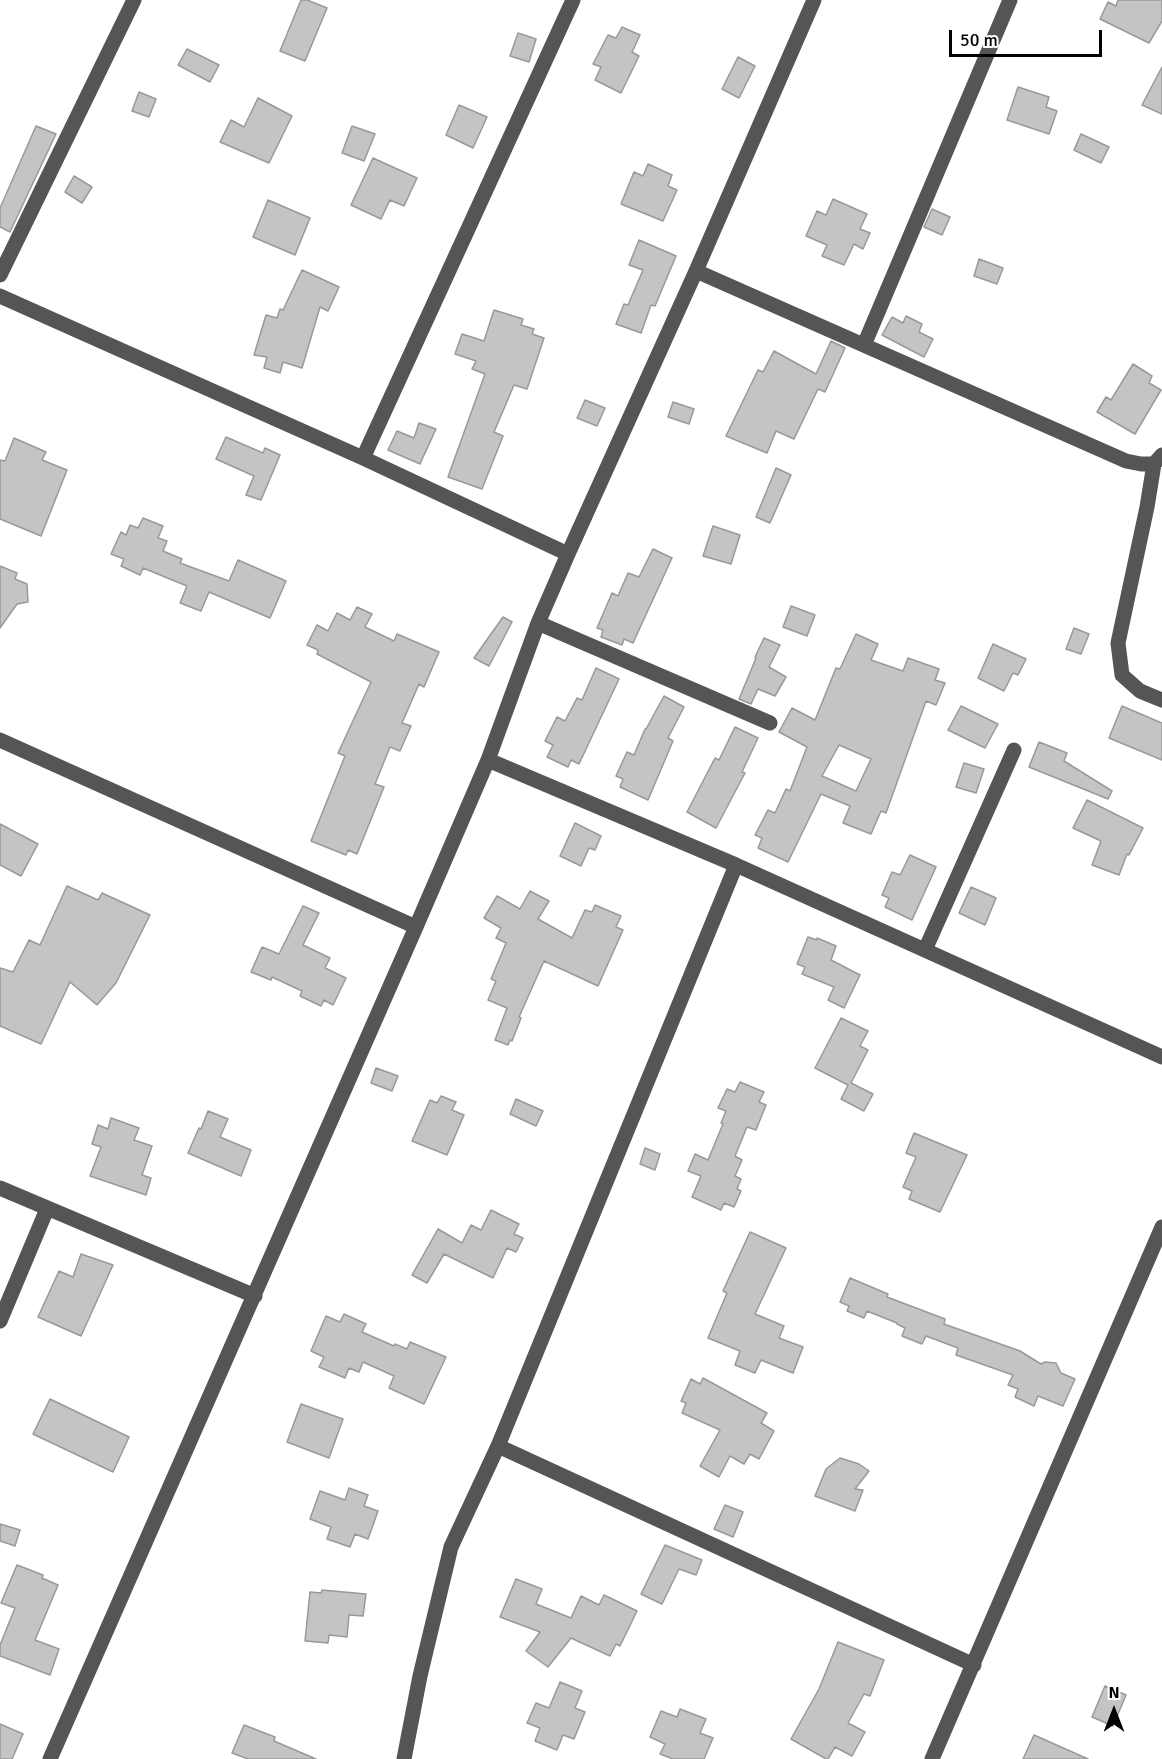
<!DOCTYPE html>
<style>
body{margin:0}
#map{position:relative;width:1162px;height:1759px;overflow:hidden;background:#fff;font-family:Signika,sans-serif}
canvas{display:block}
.north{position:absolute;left:1084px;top:1681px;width:60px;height:60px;-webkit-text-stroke:4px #fff;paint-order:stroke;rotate:0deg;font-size:16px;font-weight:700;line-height:24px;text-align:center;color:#000}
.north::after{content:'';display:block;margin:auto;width:21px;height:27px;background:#000;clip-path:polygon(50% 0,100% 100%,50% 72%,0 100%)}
.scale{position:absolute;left:949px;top:30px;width:153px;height:27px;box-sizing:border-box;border:3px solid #000;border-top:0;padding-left:8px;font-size:18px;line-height:21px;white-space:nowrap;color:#000;-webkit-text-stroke:4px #fff;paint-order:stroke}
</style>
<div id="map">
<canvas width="1162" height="1759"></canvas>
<div class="north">N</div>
<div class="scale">50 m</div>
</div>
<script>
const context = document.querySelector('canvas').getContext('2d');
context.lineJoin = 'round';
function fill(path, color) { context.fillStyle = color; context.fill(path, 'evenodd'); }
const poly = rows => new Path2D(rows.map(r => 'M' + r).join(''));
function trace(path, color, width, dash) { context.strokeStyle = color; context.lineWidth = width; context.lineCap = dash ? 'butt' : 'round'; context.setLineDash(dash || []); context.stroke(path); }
const building = poly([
 [301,0,307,0,327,8,305,61,280,51,301,0],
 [1118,0,1162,0,1162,21,1149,43,1100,19,1108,2,1116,6,1118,0],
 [622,27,640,35,632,52,639,56,621,93,595,80,601,67,593,64,608,35,616,38,622,27],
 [518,33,536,39,529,62,510,56,518,33],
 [187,49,219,65,210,82,178,65,187,49],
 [738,57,755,66,739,98,722,89,738,57],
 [1162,67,1162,114,1142,105,1162,67],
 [1018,87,1049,97,1046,107,1057,111,1049,134,1007,120,1018,87],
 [139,92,156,99,149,117,132,111,139,92],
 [258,98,292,116,269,163,220,142,231,120,244,127,258,98],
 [459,105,487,117,473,148,446,135,459,105],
 [36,126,56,134,10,232,0,227,0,208,36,126],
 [352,126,375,134,364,161,342,153,352,126],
 [1081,134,1109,147,1101,163,1074,150,1081,134],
 [373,158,417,178,404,206,390,200,381,219,351,205,373,158],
 [648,164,672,175,668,186,677,190,663,221,621,204,634,172,643,176,648,164],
 [74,176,92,187,82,203,65,192,74,176],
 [833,199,867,214,860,229,870,233,863,249,854,244,844,265,822,256,827,245,806,236,817,211,826,215,833,199],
 [268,200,310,218,295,255,253,237,268,200],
 [932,209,950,217,942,235,924,227,932,209],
 [639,240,676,256,655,306,651,305,641,333,616,324,624,304,628,305,643,270,629,265,639,240],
 [979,259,1003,268,997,284,974,276,979,259],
 [302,270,339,287,328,311,320,307,302,368,283,362,280,373,264,368,267,357,254,355,266,315,277,318,280,309,283,310,302,270],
 [494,310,523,319,521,325,534,329,532,334,544,338,527,389,514,385,494,432,503,436,482,489,448,477,485,374,472,369,476,361,455,354,462,334,484,341,494,310],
 [906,316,922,324,919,332,933,339,924,357,882,335,892,317,903,323,906,316],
 [831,341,845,348,825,392,818,389,794,439,776,431,767,453,726,436,758,370,763,372,774,351,816,374,831,341],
 [1133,364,1152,376,1149,383,1161,390,1135,434,1097,412,1106,397,1111,400,1133,364],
 [585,400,605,408,597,426,577,418,585,400],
 [673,402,694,409,689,424,668,417,673,402],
 [419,423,436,429,420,464,388,450,397,431,414,438,419,423],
 [226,437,263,453,265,448,280,455,261,500,246,495,254,476,216,459,226,437],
 [14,438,46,452,42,460,67,470,41,536,0,519,0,460,5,461,14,438],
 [776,468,791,475,770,523,756,517,776,468],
 [143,518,163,526,158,538,167,541,163,551,182,559,180,563,229,581,238,560,286,581,270,618,209,592,201,611,180,603,187,586,143,568,140,575,121,566,124,559,111,554,121,532,126,535,130,525,138,528,143,518],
 [713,526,740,535,731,564,703,556,713,526],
 [653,549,672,558,633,643,624,639,622,645,601,637,603,630,597,628,612,593,618,596,628,573,639,577,653,549],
 [0,566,17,573,15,579,27,584,28,602,17,604,0,628,0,566],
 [791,606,815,615,807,636,783,627,791,606],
 [357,607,372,614,365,627,394,641,397,634,439,652,424,687,419,684,402,723,411,726,400,751,390,747,375,784,384,787,357,854,348,850,346,855,311,841,345,756,338,753,371,682,317,654,318,650,307,645,317,625,328,631,337,613,350,620,357,607],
 [503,617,512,622,489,666,474,658,503,617],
 [1074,628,1089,634,1081,654,1066,649,1074,628],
 [856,634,878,644,871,660,903,671,908,658,939,669,935,680,945,683,936,705,926,701,886,813,881,811,871,834,843,823,850,806,821,794,788,862,758,848,762,838,755,835,768,810,775,813,786,789,790,791,807,747,779,732,792,708,815,720,836,668,840,669,856,634],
 [839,745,871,759,856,791,822,776,839,745],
 [764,638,780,645,769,667,786,677,775,696,758,689,751,704,739,699,756,658,755,657,764,638],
 [993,644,1026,659,1018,675,1013,673,1004,691,978,678,993,644],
 [596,668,619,679,579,764,571,760,568,767,547,757,553,745,545,741,557,717,565,721,577,698,582,700,596,668],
 [664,696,684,707,668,738,673,741,648,800,620,787,623,779,616,776,627,752,634,755,645,729,646,729,664,696],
 [961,706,998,724,985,748,948,730,961,706],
 [1122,706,1162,723,1162,760,1109,738,1122,706],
 [735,727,758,738,742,772,745,773,716,828,687,812,715,758,719,760,735,727],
 [1039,742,1067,753,1064,761,1112,791,1108,799,1029,767,1039,742],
 [964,763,984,769,976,793,956,787,964,763],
 [1087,800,1143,828,1129,855,1127,854,1119,875,1092,865,1101,841,1073,828,1087,800],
 [575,823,601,836,595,850,589,848,581,866,560,856,575,823],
 [0,824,38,844,21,876,0,865,0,824],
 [910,855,936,867,912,920,885,907,889,898,882,895,892,872,900,875,910,855],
 [67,886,98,900,102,893,150,915,116,983,97,1005,70,982,41,1044,0,1026,0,968,13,972,29,940,40,945,67,886],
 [971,887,996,898,985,925,959,913,971,887],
 [530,891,549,901,538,919,572,938,585,910,592,912,595,905,621,916,616,927,623,930,598,986,544,961,519,1017,521,1018,512,1041,510,1040,508,1045,495,1040,507,1008,488,1000,496,981,491,979,506,943,496,938,501,928,484,918,497,896,520,909,530,891],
 [303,906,319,913,303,945,330,958,325,968,346,978,333,1005,324,1000,321,1006,300,996,302,991,272,977,271,980,251,972,262,947,279,954,303,906],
 [808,937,817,940,817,938,836,946,831,960,860,975,844,1008,828,1000,834,987,802,974,805,967,797,964,808,937],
 [841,1018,868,1031,860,1046,868,1050,851,1083,873,1094,864,1111,841,1099,848,1085,815,1068,841,1018],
 [376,1068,398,1076,392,1091,371,1083,376,1068],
 [740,1082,764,1092,759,1102,766,1105,756,1130,747,1127,735,1156,742,1160,735,1176,741,1179,737,1189,741,1191,734,1207,724,1203,721,1210,692,1197,701,1176,688,1171,695,1154,708,1160,723,1124,721,1123,726,1111,718,1108,727,1089,735,1092,740,1082],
 [441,1096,456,1102,452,1110,464,1115,447,1155,412,1141,430,1100,437,1103,441,1096],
 [516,1099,543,1111,536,1126,510,1114,516,1099],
 [208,1111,228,1119,220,1137,251,1150,241,1176,188,1153,199,1128,201,1129,208,1111],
 [111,1118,139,1128,134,1140,152,1146,142,1175,151,1178,146,1195,90,1176,101,1147,92,1144,98,1125,108,1129,111,1118],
 [914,1133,967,1155,940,1212,909,1199,912,1191,903,1187,916,1157,906,1153,914,1133],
 [645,1148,660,1154,655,1170,640,1164,645,1148],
 [491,1210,519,1224,514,1234,523,1238,516,1252,507,1248,493,1278,444,1254,427,1283,412,1275,438,1229,462,1243,471,1225,481,1230,491,1210],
 [750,1232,786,1248,755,1314,784,1326,779,1338,803,1347,793,1373,761,1360,755,1373,735,1365,740,1351,708,1338,727,1293,723,1291,750,1232],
 [81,1254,113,1265,81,1336,38,1317,59,1271,73,1277,81,1254],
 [850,1278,888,1294,887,1297,945,1319,944,1324,1020,1351,1041,1364,1045,1362,1056,1363,1061,1373,1075,1379,1063,1406,1038,1396,1034,1406,1015,1397,1018,1389,1008,1385,1013,1375,956,1355,958,1348,926,1336,922,1344,902,1336,905,1328,897,1324,897,1323,867,1311,864,1318,847,1311,849,1306,840,1302,850,1278],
 [344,1314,366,1324,362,1332,394,1346,395,1344,407,1349,410,1342,446,1357,424,1404,389,1388,394,1376,363,1362,359,1372,349,1368,345,1378,319,1367,324,1357,311,1351,326,1316,340,1322,344,1314],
 [703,1378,767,1413,761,1423,774,1431,759,1459,750,1454,744,1464,730,1456,719,1477,700,1466,720,1430,682,1413,686,1403,681,1401,691,1379,700,1384,703,1378],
 [50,1399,129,1437,113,1472,33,1434,50,1399],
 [301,1404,343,1419,329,1458,287,1442,301,1404],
 [840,1458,859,1464,869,1471,855,1489,863,1490,855,1511,815,1496,826,1469,840,1458],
 [349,1488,368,1495,364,1506,378,1511,368,1539,355,1534,350,1547,327,1539,331,1527,310,1519,320,1491,345,1500,349,1488],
 [725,1505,743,1512,733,1537,714,1529,725,1505],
 [0,1524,20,1530,15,1546,0,1541,0,1524],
 [665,1545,702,1560,696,1575,679,1569,662,1604,641,1594,665,1545],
 [17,1565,43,1575,42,1578,58,1585,35,1640,59,1649,50,1675,0,1656,0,1645,15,1608,1,1603,17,1565],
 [516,1579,542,1589,536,1604,571,1618,581,1596,599,1605,604,1595,637,1611,620,1646,616,1644,610,1656,571,1638,548,1667,526,1651,540,1632,500,1617,516,1579],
 [322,1590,366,1594,363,1616,349,1615,347,1637,329,1635,328,1643,305,1641,310,1592,321,1593,322,1590],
 [838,1642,884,1660,870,1696,864,1694,848,1723,865,1732,852,1756,835,1747,828,1759,826,1759,791,1739,819,1689,838,1642],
 [560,1682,582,1691,575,1708,585,1712,574,1739,563,1735,557,1750,535,1741,540,1728,527,1723,536,1703,549,1708,560,1682],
 [1105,1686,1126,1695,1113,1726,1092,1717,1105,1686],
 [680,1709,706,1719,700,1733,713,1738,704,1759,673,1759,660,1754,665,1744,650,1737,661,1711,677,1717,680,1709],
 [0,1724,23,1734,12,1759,0,1759,0,1724],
 [244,1725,275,1737,274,1741,316,1759,248,1759,232,1753,244,1725],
 [1034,1735,1088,1759,1023,1759,1034,1735]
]);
fill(building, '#c4c4c4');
trace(building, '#999', 1.5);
trace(poly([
 [696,271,1126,461,1141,464,1154,464,1162,455],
 [0,275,134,0],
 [0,296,363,458,568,554],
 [864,345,1010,0],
 [363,458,573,0],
 [1154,464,1147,507,1118,643,1122,675,1140,691,1162,700],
 [538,623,770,723],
 [0,740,416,927],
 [488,760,736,865,1162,1057],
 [925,950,1014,750],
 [0,1188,255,1296],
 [0,1321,47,1209],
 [498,1446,974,1665],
 [50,1759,416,927,488,760,538,623,568,554,696,271,814,0],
 [404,1759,420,1676,451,1547,498,1446,736,865],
 [932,1759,1162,1227]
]), '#555', 15);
</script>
